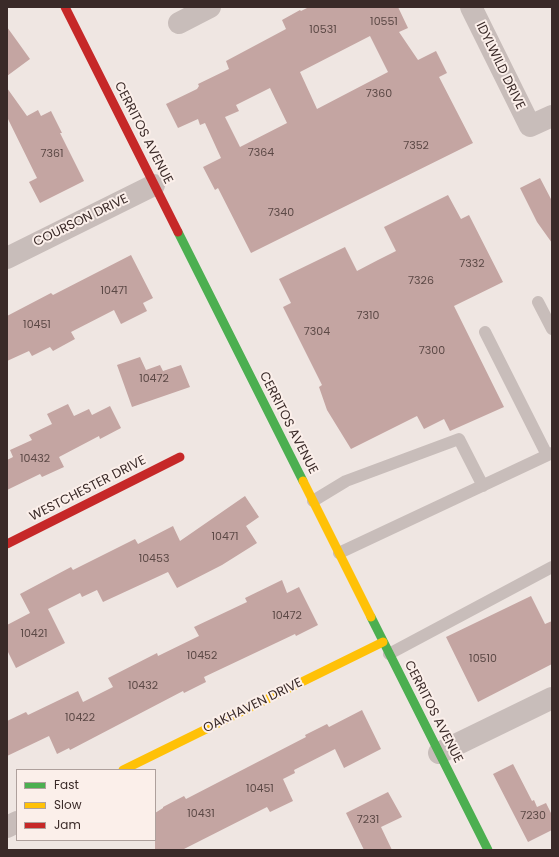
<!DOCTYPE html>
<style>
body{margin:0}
#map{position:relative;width:559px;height:857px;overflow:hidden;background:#efe6e2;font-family:Poppins,sans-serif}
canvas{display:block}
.frame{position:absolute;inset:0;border:8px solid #3a2a28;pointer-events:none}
.legend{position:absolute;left:16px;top:769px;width:140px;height:72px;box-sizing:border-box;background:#fbefea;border:1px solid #aea09c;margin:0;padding:5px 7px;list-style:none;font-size:12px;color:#3a2a28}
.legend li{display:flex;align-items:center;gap:8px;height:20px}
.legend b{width:20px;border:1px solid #aea09c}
</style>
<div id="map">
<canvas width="559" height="857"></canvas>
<div class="frame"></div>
<ul class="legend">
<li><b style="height:5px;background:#4caf50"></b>Fast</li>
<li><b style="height:5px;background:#ffc107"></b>Slow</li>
<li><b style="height:5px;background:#c62828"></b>Jam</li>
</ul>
</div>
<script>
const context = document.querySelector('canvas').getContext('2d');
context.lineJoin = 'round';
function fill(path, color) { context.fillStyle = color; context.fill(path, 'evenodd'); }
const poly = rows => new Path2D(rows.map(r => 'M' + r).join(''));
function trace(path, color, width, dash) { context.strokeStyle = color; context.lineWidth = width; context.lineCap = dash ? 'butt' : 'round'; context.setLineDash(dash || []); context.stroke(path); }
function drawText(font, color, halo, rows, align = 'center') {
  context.font = font + ' Poppins,sans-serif'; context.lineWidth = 4; context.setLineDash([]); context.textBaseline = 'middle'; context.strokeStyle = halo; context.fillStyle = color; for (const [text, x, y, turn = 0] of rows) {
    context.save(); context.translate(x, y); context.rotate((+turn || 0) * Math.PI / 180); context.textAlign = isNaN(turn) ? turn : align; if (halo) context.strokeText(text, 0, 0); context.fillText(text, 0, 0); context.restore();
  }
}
fill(poly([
 [309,7,398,7,408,28,399,32,418,60,436,51,447,73,439,77,473,143,251,253,218,188,215,190,203,167,221,158,205,123,200,125,198,119,178,128,166,104,197,89,199,86,198,84,229,69,226,61,286,29,282,20,300,10,301,11],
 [370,36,388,72,317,109,300,72],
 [270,88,287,123,240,147,225,117,239,111,236,105],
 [7,27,30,59,7,76],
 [7,88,27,116,38,110,41,116,51,111,62,133,60,133,84,181,40,203,29,182,37,178,7,117],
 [540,178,552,201,552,243,537,222,520,188],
 [448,195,461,219,469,215,503,282,454,306,504,407,450,431,444,419,424,429,417,416,351,449,327,410,319,387,322,385,283,307,291,303,279,279,345,247,357,271,378,260,396,251,384,227],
 [131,255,153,298,143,303,147,311,121,324,114,310,71,332,75,339,53,351,50,347,32,356,29,351,7,361,7,316,51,293,53,295],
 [140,357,146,370,160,365,163,371,181,365,190,387,132,407,117,365],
 [68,404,74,416,89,409,92,415,110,406,121,428,100,439,99,436,59,457,64,467,42,477,40,474,7,490,7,460,13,457,10,450,32,440,29,435,52,424,47,414],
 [245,496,259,517,246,526,257,543,222,565,177,588,168,572,103,602,97,590,82,597,80,593,48,609,65,643,16,668,7,650,7,625,30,613,20,594,71,567,73,570,135,539,138,544,173,526,180,541],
 [282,580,287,593,299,587,318,625,296,636,295,634,204,677,206,682,184,693,183,691,70,750,69,748,57,754,49,736,7,756,7,721,26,712,28,715,78,691,83,702,113,687,108,678,157,653,158,656,199,636,194,627,247,602,245,598],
 [531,596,545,624,552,621,552,664,478,702,446,637],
 [362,710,381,749,344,768,335,749,294,770,295,773,283,779,293,801,270,812,267,807,182,850,155,850,155,813,163,808,163,807,184,796,186,799,306,737,305,735,327,724,329,727],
 [513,764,532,801,534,800,537,807,546,803,552,815,552,830,528,842,493,774],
 [388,792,402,817,381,827,392,850,364,850,346,813]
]), '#c4a5a2');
trace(poly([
 [538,302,552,329],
 [485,332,547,455],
 [313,501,346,481,459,439,483,486],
 [339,553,552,453],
 [389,654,552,567]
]), '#c8bdba', 12);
trace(poly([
 [471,7,530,126,552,116],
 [179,23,210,7],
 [7,258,154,185],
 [439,753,552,698],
 [7,827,17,822]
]), '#c8bdba', 22);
trace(poly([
 [178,232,303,481],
 [371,617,488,850]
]), '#4caf50', 9);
trace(poly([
 [303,481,371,617],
 [123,770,383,642]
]), '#ffc107', 9);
trace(poly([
 [65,7,178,232],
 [7,544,180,457]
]), '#c62828', 9);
drawText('11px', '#5c4946', null, [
 ["10551",384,22],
 ["10531",323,30],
 ["7360",379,94],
 ["7352",416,146],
 ["7364",261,153],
 ["7361",52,154],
 ["7340",281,213],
 ["7332",472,264],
 ["7326",421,281],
 ["10471",114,291],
 ["7310",368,316],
 ["10451",37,325],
 ["7304",317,332],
 ["7300",432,351],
 ["10472",154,379],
 ["10432",35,459],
 ["10471",225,537],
 ["10453",154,559],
 ["10472",287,616],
 ["10421",34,634],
 ["10452",202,656],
 ["10510",483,659],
 ["10432",143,686],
 ["10422",80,718],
 ["10451",260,789],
 ["10431",201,814],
 ["7230",533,816],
 ["7231",368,820]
]);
drawText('13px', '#3a2a28', '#fbefea', [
 ["IDYLWILD DRIVE",500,66,64],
 ["CERRITOS AVENUE",143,133,63],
 ["COURSON DRIVE",81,221,-26],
 ["CERRITOS AVENUE",288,423,63],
 ["WESTCHESTER DRIVE",88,489,-27],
 ["OAKHAVEN DRIVE",253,706,-26],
 ["CERRITOS AVENUE",433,712,63]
]);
</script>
